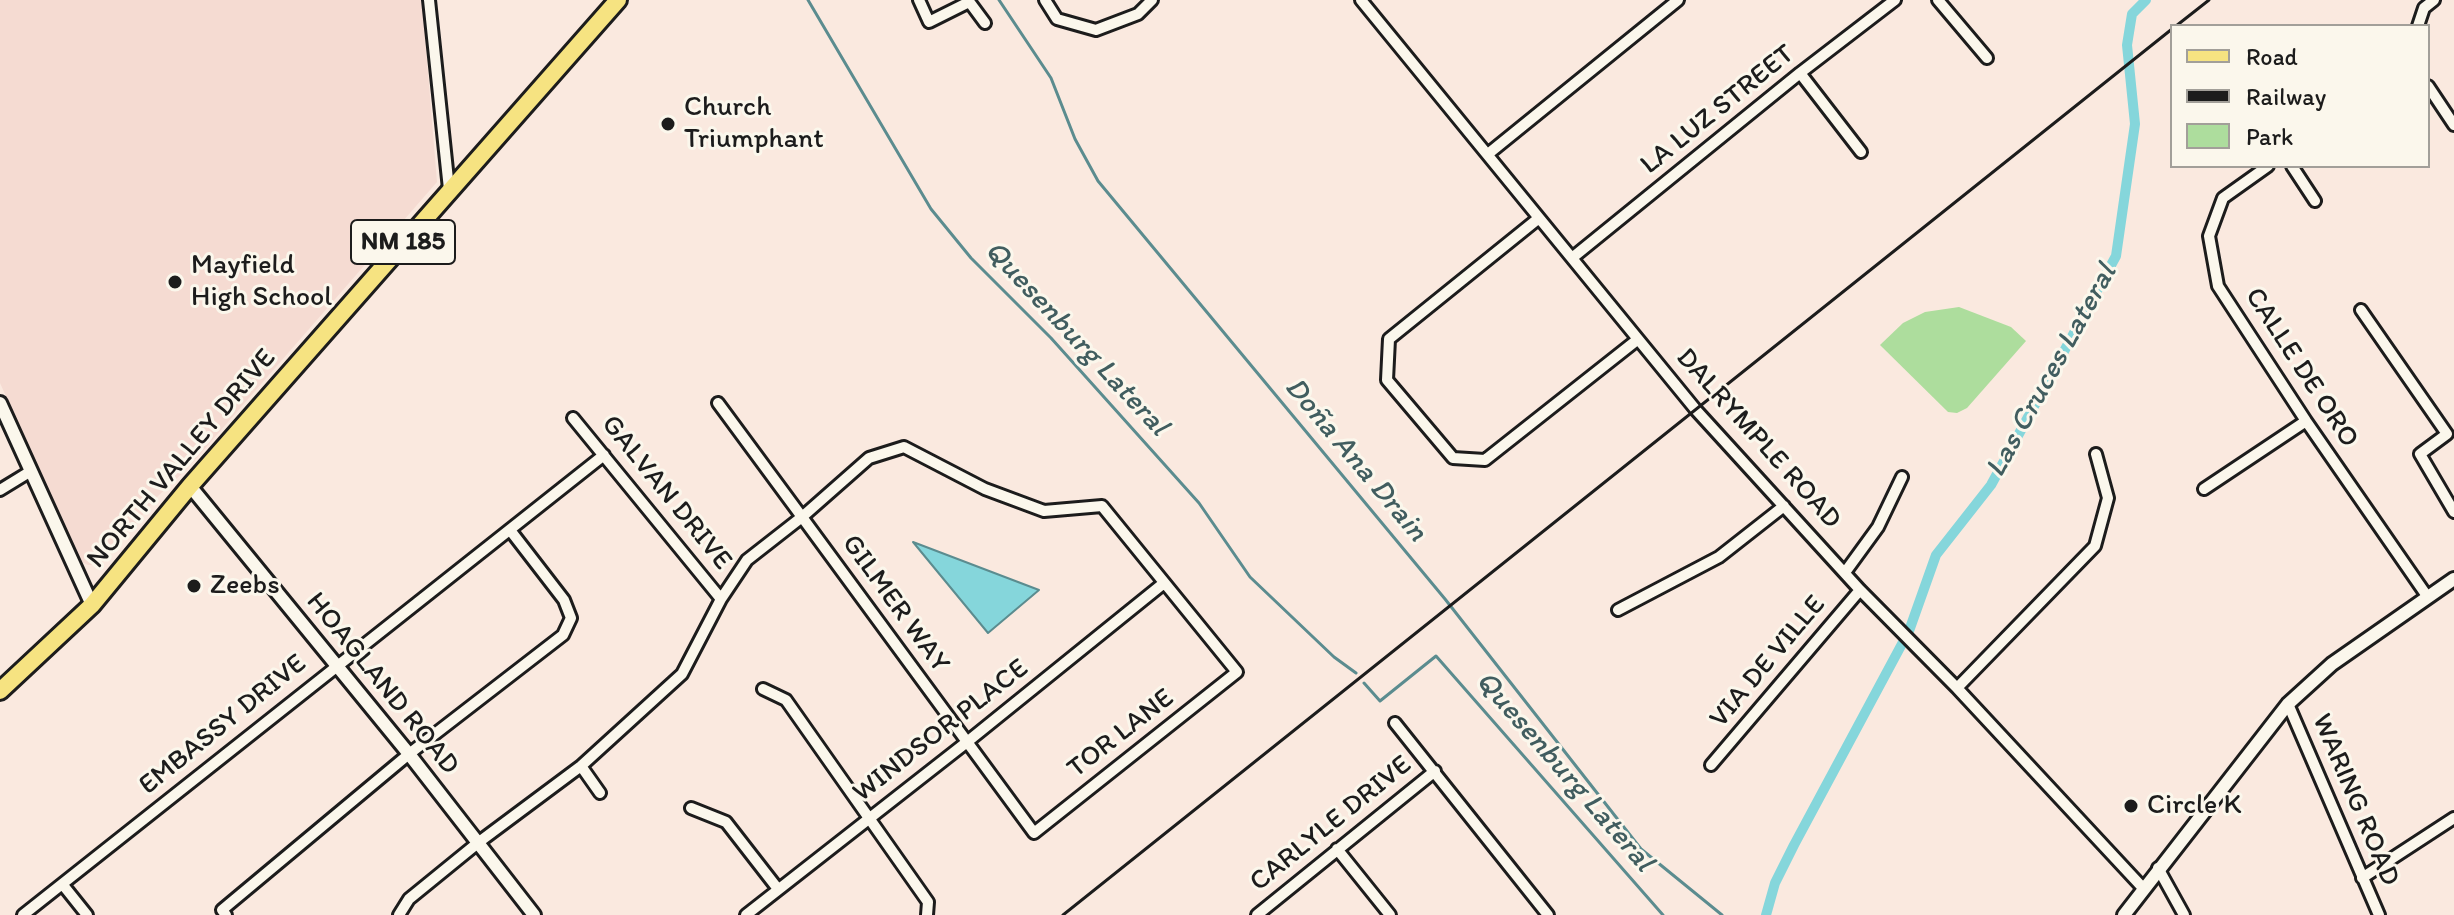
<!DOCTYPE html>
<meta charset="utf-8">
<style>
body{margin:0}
#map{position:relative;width:2454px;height:915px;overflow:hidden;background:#fae9df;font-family:Itim,sans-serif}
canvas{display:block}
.legend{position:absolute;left:2170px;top:24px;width:260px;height:144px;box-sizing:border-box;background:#fbf7ec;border:2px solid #a29f99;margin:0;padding:10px 14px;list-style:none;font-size:24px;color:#1c1c1c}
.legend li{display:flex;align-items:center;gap:16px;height:40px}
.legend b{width:40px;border:2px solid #a29f99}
</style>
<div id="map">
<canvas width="2454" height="915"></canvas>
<ul class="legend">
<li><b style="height:10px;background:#f6e381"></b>Road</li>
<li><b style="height:10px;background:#1c1c1c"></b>Railway</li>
<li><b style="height:22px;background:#addd9d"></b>Park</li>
</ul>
</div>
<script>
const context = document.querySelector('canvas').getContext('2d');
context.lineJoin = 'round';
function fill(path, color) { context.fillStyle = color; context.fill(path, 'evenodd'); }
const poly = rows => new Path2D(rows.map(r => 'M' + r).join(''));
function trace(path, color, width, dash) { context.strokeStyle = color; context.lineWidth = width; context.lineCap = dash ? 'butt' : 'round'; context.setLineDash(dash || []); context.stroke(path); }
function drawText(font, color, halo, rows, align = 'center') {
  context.font = font + ' Itim,sans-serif'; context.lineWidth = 6; context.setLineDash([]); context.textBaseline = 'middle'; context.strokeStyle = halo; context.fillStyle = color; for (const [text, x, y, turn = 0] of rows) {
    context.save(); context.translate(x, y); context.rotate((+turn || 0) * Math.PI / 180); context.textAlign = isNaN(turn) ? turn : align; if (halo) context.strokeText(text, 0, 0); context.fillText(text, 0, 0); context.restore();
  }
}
fill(poly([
 [0,0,422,0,437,182,188,468,158,496,101,565,88,565,80,561,0,383]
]), '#f5dbd2');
fill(poly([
 [1959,307,2011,327,2026,341,1967,408,1957,413,1948,412,1880,345,1903,323,1925,312]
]), '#addd9d');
const water = poly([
 [913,542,1039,590,988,633,913,542]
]);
fill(water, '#85d6db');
trace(water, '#5b8c8f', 2);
trace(poly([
 [808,0,931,209,971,258,1051,338,1199,503,1250,577,1334,657,1356,673],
 [999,0,1051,78,1075,139,1098,181,1445,599,1641,849,1722,915],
 [1364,683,1380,701,1436,656,1663,915]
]), '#5b8c8f', 3);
trace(poly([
 [1909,631,1936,555,1991,485,2116,256,2135,124,2127,45,2132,14,2146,0],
 [1766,915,1775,883,1794,845,1903,642]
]), '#85d6db', 10);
const minor = poly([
 [429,0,449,189],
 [919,0,929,22,969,2],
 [968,0,985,23],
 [1045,0,1057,19,1096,30,1138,14,1152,0],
 [1361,0,1696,410,1860,590,1957,688,2143,888],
 [1938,0,1987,58],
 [2418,26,2424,8,2434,0],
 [1800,73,1861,152],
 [2428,86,2454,125],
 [1488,154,1678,0],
 [2268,166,2223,198,2209,236,2218,286,2306,421,2427,596],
 [2292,166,2315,201],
 [1539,218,1389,339,1387,380,1453,458,1485,460,1637,340],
 [1572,258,1800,73,1895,0],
 [2361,310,2447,434,2420,454,2454,512],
 [573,418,721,599],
 [2204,489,2306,421],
 [0,490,31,471],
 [1846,571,1878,527,1902,477],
 [1618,610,1719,557,1784,506],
 [1957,688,2095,546,2108,498,2096,454],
 [763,689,786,700,928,902,927,915],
 [2288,704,2379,915],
 [1395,723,1548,915],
 [1711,765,1860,590],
 [581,766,600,793],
 [691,808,726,822,778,889],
 [1337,849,1390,915],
 [2158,868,2184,915],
 [2362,878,2454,818],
 [63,885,87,915],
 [23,915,604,455],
 [226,915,222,910,409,754,563,635,571,618,564,600,510,530],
 [399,915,409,899,479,842,581,766,682,674,721,599,747,560,802,517,869,458,904,447,985,489,1044,511,1102,506,1237,672,1034,833,802,517,718,403],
 [746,915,967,742,1164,583],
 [1257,915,1435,771]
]);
const tertiary = poly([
 [0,403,92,605],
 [190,486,409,754,534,915],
 [2124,915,2288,704,2332,664,2454,579]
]);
const primary = poly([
 [0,691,92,605,190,486,618,0]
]);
trace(minor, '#1c1c1c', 16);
trace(tertiary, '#1c1c1c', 18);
trace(primary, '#1c1c1c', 22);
trace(minor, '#fbf7ec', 10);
trace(tertiary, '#fbf7ec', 12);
trace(primary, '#f6e381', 16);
trace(poly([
 [2176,26,2209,0],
 [1063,915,2172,29]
]), '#1c1c1c', 3);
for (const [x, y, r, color] of [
 [668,124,8,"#1c1c1c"],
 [175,282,8,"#1c1c1c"],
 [194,586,8,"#1c1c1c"],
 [2131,806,8,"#1c1c1c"]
]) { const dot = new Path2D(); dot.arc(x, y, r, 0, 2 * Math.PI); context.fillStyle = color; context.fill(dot); trace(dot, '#fbf7ec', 3); }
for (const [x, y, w] of [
 [403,242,104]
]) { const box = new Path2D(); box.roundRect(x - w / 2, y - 22, w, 44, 6); context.fillStyle = '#fbf7ec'; context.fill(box); trace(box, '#1c1c1c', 2); }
drawText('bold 26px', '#1c1c1c', null, [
 ["NM 185",403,242]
]);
drawText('28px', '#1c1c1c', '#fbf7ec', [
 ["Church",684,108],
 ["Triumphant",684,140],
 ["Mayfield",191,266],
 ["High School",191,298],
 ["Zeebs",210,586],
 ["Circle K",2147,806]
], 'left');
drawText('28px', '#1c1c1c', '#fbf7ec', [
 ["LA LUZ STREET",1718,110,-39],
 ["CALLE DE ORO",2301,368,57],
 ["DALRYMPLE ROAD",1758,439,48],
 ["NORTH VALLEY DRIVE",182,459,-50],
 ["GALVAN DRIVE",666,493,51],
 ["GILMER WAY",895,604,54],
 ["VIA DE VILLE",1768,662,-50],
 ["HOAGLAND ROAD",382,684,51],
 ["EMBASSY DRIVE",223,725,-39],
 ["WINDSOR PLACE",941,731,-38],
 ["TOR LANE",1121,734,-38],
 ["WARING ROAD",2355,800,67],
 ["CARLYLE DRIVE",1331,824,-39]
]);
drawText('italic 30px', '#415d5f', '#fbf7ec', [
 ["Quesenburg Lateral",1076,339,47],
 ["Las Cruces Lateral",2052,371,-61],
 ["Doña Ana Drain",1355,460,50],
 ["Quesenburg Lateral",1564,772,49]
]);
</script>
